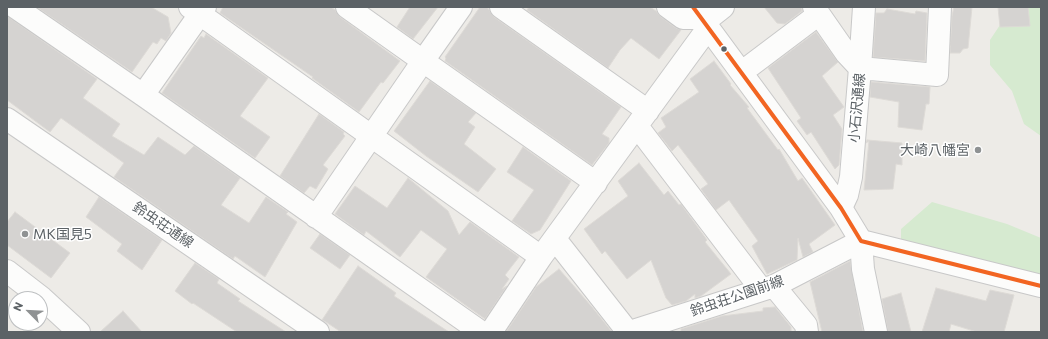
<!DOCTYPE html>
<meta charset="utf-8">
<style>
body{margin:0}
#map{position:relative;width:1048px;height:339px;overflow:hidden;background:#edebe7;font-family:Commissioner,sans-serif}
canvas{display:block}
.frame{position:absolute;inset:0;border:8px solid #5c6266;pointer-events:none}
.north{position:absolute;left:8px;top:291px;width:40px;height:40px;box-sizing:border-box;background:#fff;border:1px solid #bec0c2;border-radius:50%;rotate:294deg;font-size:11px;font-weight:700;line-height:16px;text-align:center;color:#5c6266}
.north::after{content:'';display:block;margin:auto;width:14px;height:18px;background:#8f9293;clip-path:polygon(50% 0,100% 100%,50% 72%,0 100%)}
</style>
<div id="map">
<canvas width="1048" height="339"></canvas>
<div class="frame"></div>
<div class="north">N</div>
</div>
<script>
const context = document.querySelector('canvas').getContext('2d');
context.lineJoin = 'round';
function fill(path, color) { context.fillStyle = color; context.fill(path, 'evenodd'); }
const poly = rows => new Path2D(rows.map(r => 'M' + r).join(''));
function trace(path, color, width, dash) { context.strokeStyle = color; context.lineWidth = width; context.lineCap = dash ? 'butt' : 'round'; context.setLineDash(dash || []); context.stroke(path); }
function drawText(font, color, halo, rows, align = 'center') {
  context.font = font + ' Commissioner,"Noto Sans JP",sans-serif'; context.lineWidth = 3; context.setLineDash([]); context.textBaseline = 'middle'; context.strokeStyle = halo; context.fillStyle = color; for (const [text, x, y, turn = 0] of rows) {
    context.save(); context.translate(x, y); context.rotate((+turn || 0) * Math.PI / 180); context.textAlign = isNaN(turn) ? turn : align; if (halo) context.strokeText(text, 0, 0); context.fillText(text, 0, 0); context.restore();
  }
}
fill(poly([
 [1012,7,1041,7,1041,136,1024,124,1012,91,990,65,990,40],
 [932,202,1007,224,1041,238,1041,275,901,241,901,229]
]), '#d6ead0');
const building = poly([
 [39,7,151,7,168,17,171,33,166,41,161,38,157,44,153,42,132,72,38,8,39,7],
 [223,7,331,7,335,10,340,17,400,61,383,83,381,82,359,112,312,78,313,77,220,13,223,7],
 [410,7,438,7,413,39,397,27,410,7],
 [480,7,487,7,494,17,621,107,602,134,609,138,609,143,592,165,445,61,446,58,445,57,480,7],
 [529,7,650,7,656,11,661,17,676,28,681,30,659,59,631,38,620,50,608,68,527,10,529,7],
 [764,7,801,7,802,11,785,24,777,23,764,7],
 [954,7,972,7,968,48,963,49,960,53,950,53,952,16,954,7],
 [998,7,1028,7,1030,26,1000,27,998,7],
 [887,9,915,14,916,11,927,13,925,61,873,57,876,13,884,13,887,9],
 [7,16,97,79,83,98,120,124,112,136,144,155,158,137,185,155,194,146,240,178,221,205,249,223,266,197,288,212,286,214,297,222,265,277,235,256,233,259,114,177,124,163,61,118,50,132,7,100,7,16],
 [816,32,838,62,822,76,844,107,833,115,842,129,839,165,835,169,811,132,807,135,797,121,801,118,768,68,816,32],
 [206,34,268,78,240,116,270,137,255,158,162,93,201,36,204,38,206,34],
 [714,61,731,84,730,85,749,107,747,108,778,150,779,149,798,181,802,178,835,225,809,244,813,252,803,257,798,238,797,260,767,274,752,246,758,241,729,200,716,210,701,189,708,184,678,145,672,151,658,133,666,127,661,118,699,92,690,79,714,61],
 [430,81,476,113,468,122,475,127,464,144,496,169,478,192,426,156,394,131,430,81],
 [871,82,930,87,929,104,926,104,922,130,898,127,899,102,870,97,871,82],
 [319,114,344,132,343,134,345,136,323,165,328,169,316,189,310,186,304,193,280,176,319,114],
 [867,140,902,143,902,165,896,164,893,189,864,190,869,141,866,143,867,140],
 [523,147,571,181,540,230,531,234,512,221,534,190,507,172,523,147],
 [639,163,664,195,668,191,679,205,681,204,707,240,705,242,731,274,701,296,695,298,695,294,686,301,672,305,666,298,651,260,627,279,605,251,602,254,584,229,628,196,618,181,639,163],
 [408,178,448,211,459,235,470,222,519,257,505,275,509,279,502,289,507,286,485,319,426,277,447,249,421,230,400,257,366,231,364,235,335,214,355,186,387,208,408,178],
 [99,197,162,240,142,270,117,251,122,244,86,217,99,197],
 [15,212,70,253,51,278,7,245,7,222,15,212],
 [320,234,350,255,340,269,310,248,320,234],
 [850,261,863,332,822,332,810,282,850,261],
 [195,263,219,279,217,283,240,299,238,301,286,332,237,332,193,303,192,304,175,291,195,263],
 [358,266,396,293,394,296,449,332,341,332,326,322,322,320,358,266],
 [559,269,592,307,612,332,506,332,536,287,559,269],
 [936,288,986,301,990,290,1014,295,1004,332,977,332,951,324,949,332,922,332,936,288],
 [901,293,911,332,888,332,882,299,901,293],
 [775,307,791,327,791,332,681,332,681,329,722,316,763,311,763,308,775,307],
 [123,311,142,332,100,332,123,311]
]);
fill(building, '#d5d3d1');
trace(building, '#dddad6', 1);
const minor = poly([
 [15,7,143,95,481,332],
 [190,7,541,257],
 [461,7,423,61,596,183],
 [501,7,648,111],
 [668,7,683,18,701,18],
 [693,7,841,208,861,241,1041,286],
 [814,7,846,53,860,68,937,75,940,7],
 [704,22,723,7],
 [742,72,819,14],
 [143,95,205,7],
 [7,119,318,332],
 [637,126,761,289],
 [841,208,847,195,851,177,860,68,864,7],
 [316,217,423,61,347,7],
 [555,239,628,332],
 [7,271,42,298,79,332],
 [774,286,806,325,807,332],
 [491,332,541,257,708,28],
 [630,332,774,286,861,241,863,269,876,332]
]);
trace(minor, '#c8c8c8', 24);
trace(minor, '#fcfcfb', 22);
trace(poly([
 [693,7,841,208,861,241,1041,286]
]), '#f26522', 4);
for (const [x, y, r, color] of [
 [724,49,3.5,"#5c6266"],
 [978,150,4,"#8f9293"],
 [25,234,4,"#8f9293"]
]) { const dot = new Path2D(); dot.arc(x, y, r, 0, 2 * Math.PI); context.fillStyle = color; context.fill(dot); trace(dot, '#fff', 1.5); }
drawText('14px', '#5c6266', '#fff', [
 ["小石沢通線",857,108,-85],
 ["鈴虫荘通線",163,225,34],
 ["鈴虫荘公園前線",737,296,-19]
]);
drawText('14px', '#5c6266', '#fff', [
 ["大崎八幡宮",970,150],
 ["MK国見5",33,234,"left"]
], 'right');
</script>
